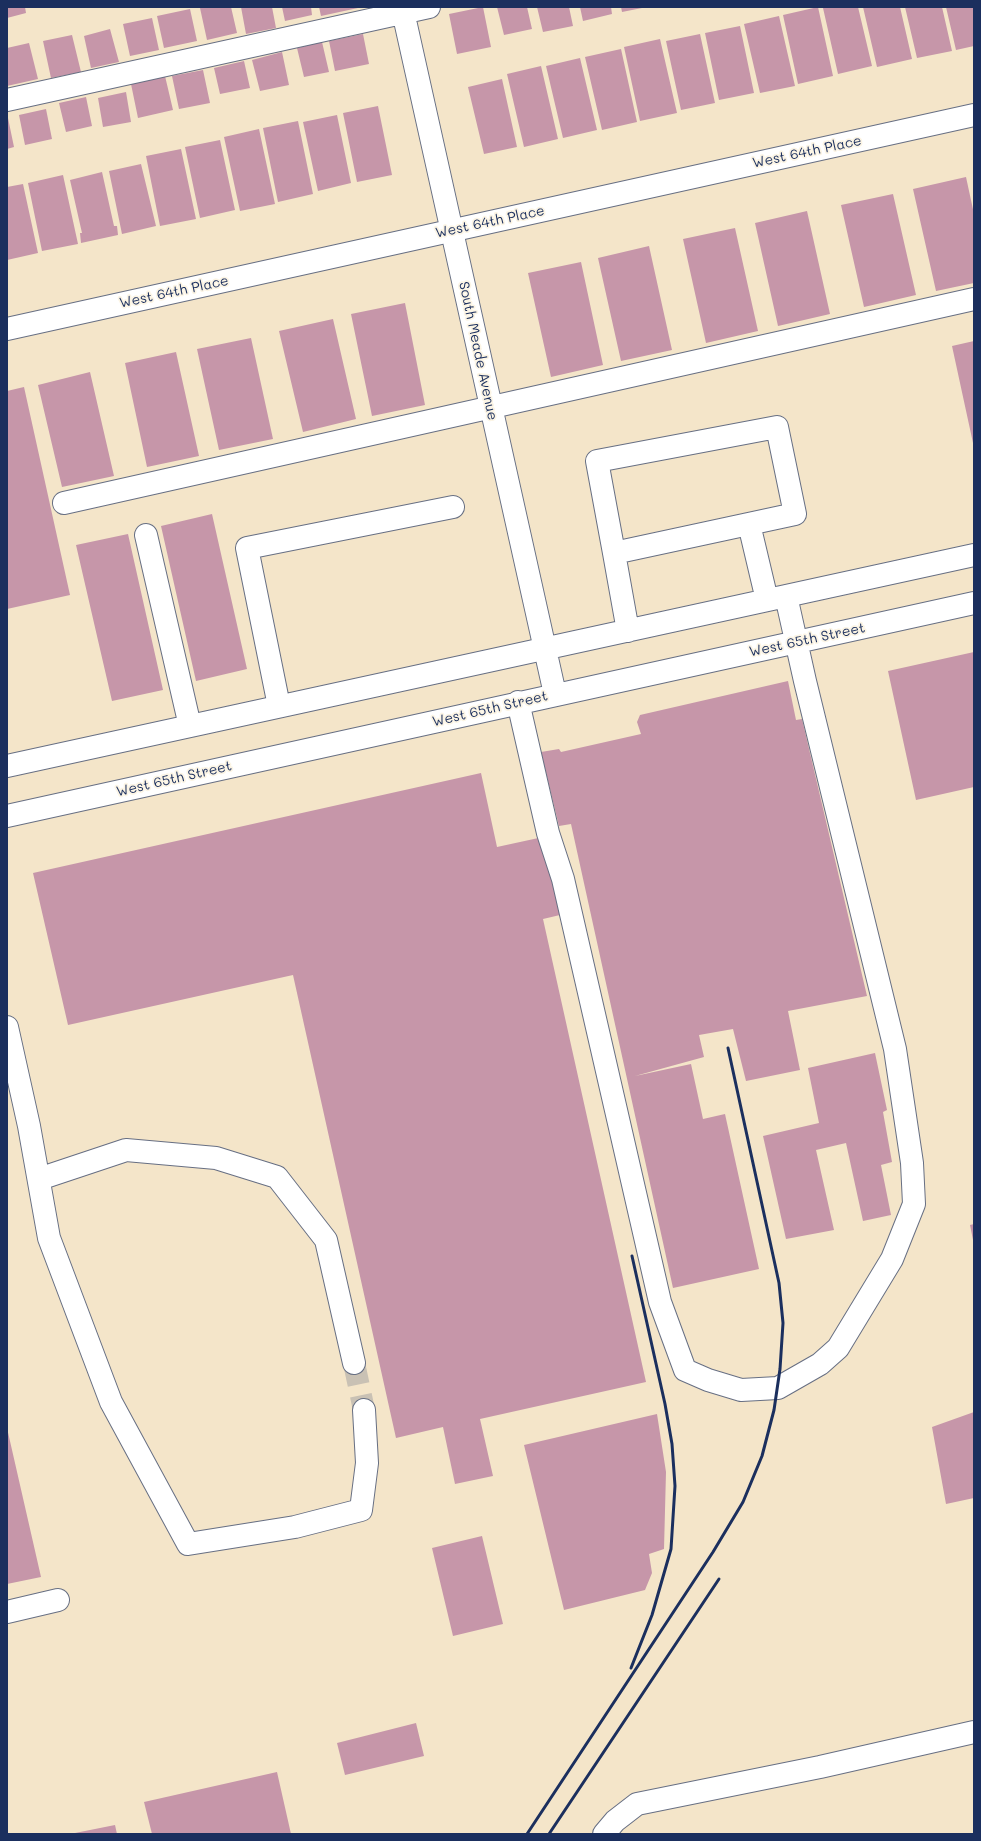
<!DOCTYPE html>
<style>
body{margin:0}
#map{position:relative;width:981px;height:1841px;overflow:hidden;background:#f4e5c9;font-family:Mali,sans-serif}
canvas{display:block}
.frame{position:absolute;inset:0;border:8px solid #1b2f5e;pointer-events:none}
</style>
<div id="map">
<canvas width="981" height="1841"></canvas>
<div class="frame"></div>
</div>
<script>
const context = document.querySelector('canvas').getContext('2d');
context.lineJoin = 'round';
function fill(path, color) { context.fillStyle = color; context.fill(path, 'evenodd'); }
const poly = rows => new Path2D(rows.map(r => 'M' + r).join(''));
function trace(path, color, width, dash) { context.strokeStyle = color; context.lineWidth = width; context.lineCap = dash ? 'butt' : 'round'; context.setLineDash(dash || []); context.stroke(path); }
function drawText(font, color, halo, rows, align = 'center') {
  context.font = font + ' Mali,sans-serif'; context.lineWidth = 3.5; context.setLineDash([]); context.textBaseline = 'middle'; context.strokeStyle = halo; context.fillStyle = color; for (const [text, x, y, turn = 0] of rows) {
    context.save(); context.translate(x, y); context.rotate((+turn || 0) * Math.PI / 180); context.textAlign = isNaN(turn) ? turn : align; if (halo) context.strokeText(text, 0, 0); context.fillText(text, 0, 0); context.restore();
  }
}
fill(poly([
 [7,7,25,7,26,13,7,18],
 [204,7,231,7,237,33,207,40,200,8],
 [241,7,272,7,276,28,246,34],
 [282,7,311,7,312,15,285,21],
 [319,7,358,7,358,8,321,16],
 [483,7,491,47,457,54,449,14],
 [497,7,527,7,532,29,504,35],
 [537,7,569,7,573,26,543,32],
 [580,7,611,7,612,14,583,21],
 [621,7,641,7,642,8,622,12],
 [818,7,833,76,798,84,783,15],
 [826,7,858,7,872,66,838,74,823,8],
 [863,7,900,7,912,59,877,67],
 [905,7,942,7,952,51,917,58],
 [946,7,974,7,974,46,956,50],
 [190,9,197,41,164,48,157,16],
 [779,16,795,86,760,93,744,24],
 [152,18,159,50,130,56,123,24],
 [740,26,754,93,719,100,705,33],
 [110,29,119,62,91,68,84,36],
 [363,34,369,64,335,71,329,41],
 [700,34,715,103,681,110,666,41],
 [72,35,81,72,51,78,43,41],
 [660,39,677,113,640,121,624,47],
 [322,42,329,72,304,77,297,48],
 [29,43,38,79,7,86,7,48],
 [621,49,637,122,602,130,585,57],
 [282,52,289,85,260,91,252,60],
 [580,58,597,130,563,138,546,66],
 [244,61,250,88,220,94,214,68],
 [541,66,558,139,524,147,507,74],
 [203,70,210,103,179,109,172,76],
 [165,76,173,110,138,118,131,84],
 [502,79,517,147,484,154,468,87],
 [126,92,131,122,103,127,98,98],
 [86,97,92,126,66,132,59,103],
 [378,106,392,175,357,182,343,113],
 [46,109,52,139,25,145,19,115],
 [337,115,351,183,318,191,303,122],
 [8,118,14,147,7,149,7,119],
 [298,121,313,194,278,202,263,128],
 [259,129,275,204,240,211,224,137],
 [220,140,235,210,200,218,185,147],
 [181,149,196,219,160,226,146,156],
 [141,164,156,226,122,234,109,171],
 [102,172,114,226,117,226,118,235,81,243,80,233,82,233,70,180],
 [63,175,78,244,42,251,28,183],
 [966,177,974,214,974,283,936,291,913,189],
 [23,184,38,253,7,260,7,187],
 [893,194,916,295,864,307,841,205],
 [807,211,830,314,778,326,755,223],
 [735,228,758,331,706,343,683,239],
 [649,246,672,350,621,361,598,258],
 [581,262,603,365,551,377,528,273],
 [405,303,425,405,372,416,351,314],
 [333,319,356,419,303,432,279,331],
 [251,338,273,439,219,450,197,349],
 [974,341,974,443,973,443,952,346],
 [176,352,199,456,147,467,125,363],
 [90,372,114,476,62,487,38,385],
 [24,387,70,595,7,609,7,391],
 [212,514,247,669,196,681,161,526],
 [128,534,163,690,112,701,76,545],
 [974,652,974,787,916,800,888,671],
 [788,681,796,720,802,719,867,996,788,1011,800,1070,746,1081,733,1029,699,1035,704,1057,635,1076,691,1064,703,1119,725,1114,759,1269,673,1288,571,824,559,826,541,752,559,749,561,752,641,734,637,722,640,715],
 [481,773,497,847,543,837,560,915,543,919,646,1382,480,1419,493,1476,455,1484,443,1427,396,1438,293,975,68,1025,33,873],
 [875,1053,887,1110,883,1112,892,1162,881,1165,891,1215,863,1221,846,1143,816,1150,834,1230,786,1239,763,1136,819,1123,808,1068],
 [974,1224,974,1240,973,1240,970,1225],
 [974,1412,974,1498,946,1504,932,1427],
 [657,1414,666,1472,664,1549,649,1554,652,1573,645,1590,564,1610,524,1445],
 [7,1428,41,1577,7,1584],
 [482,1536,503,1624,453,1636,432,1548],
 [416,1723,424,1756,345,1775,337,1743],
 [277,1772,291,1834,152,1834,144,1802],
 [115,1825,117,1834,75,1834,75,1833]
]), '#c696a9');
trace(poly([
 [354,1363,364,1410]
]), '#c9c1b4', 22, [22, 11]);
const minor = poly([
 [402,7,555,694],
 [7,100,429,7],
 [7,329,974,115],
 [64,503,974,299],
 [749,524,767,600],
 [146,535,190,726],
 [614,553,795,514,777,427,597,461,614,553,628,631],
 [518,702,548,833,563,879,660,1302,685,1370,708,1380,741,1390,778,1388,820,1364,838,1348,892,1259,914,1204,912,1163,895,1049,805,681,786,596],
 [279,706,247,548,453,507],
 [7,766,974,555],
 [7,816,974,603],
 [7,1027,29,1126,49,1238,111,1402,188,1544,295,1527,361,1510,367,1463,364,1410],
 [39,1179,126,1150,216,1158,277,1177,326,1240,354,1363],
 [7,1612,58,1600],
 [604,1834,615,1821,637,1804,820,1767,974,1732]
]);
trace(minor, '#676f83', 24);
trace(minor, '#fff', 22);
trace(poly([
 [631,1668,652,1615,671,1549,675,1486,672,1444,665,1404,632,1256],
 [527,1834,713,1552,743,1502,762,1456,774,1410,780,1369,783,1323,779,1283,728,1048],
 [549,1834,719,1579]
]), '#1b2f5e', 3);
drawText('14px', '#1b2f5e', '#fcf5e5', [
 ["West 64th Place",807,152,-12],
 ["West 64th Place",490,222,-12],
 ["West 64th Place",174,292,-12],
 ["South Meade Avenue",478,351,78],
 ["West 65th Street",807,640,-12],
 ["West 65th Street",490,709,-13],
 ["West 65th Street",174,779,-13]
]);
</script>
